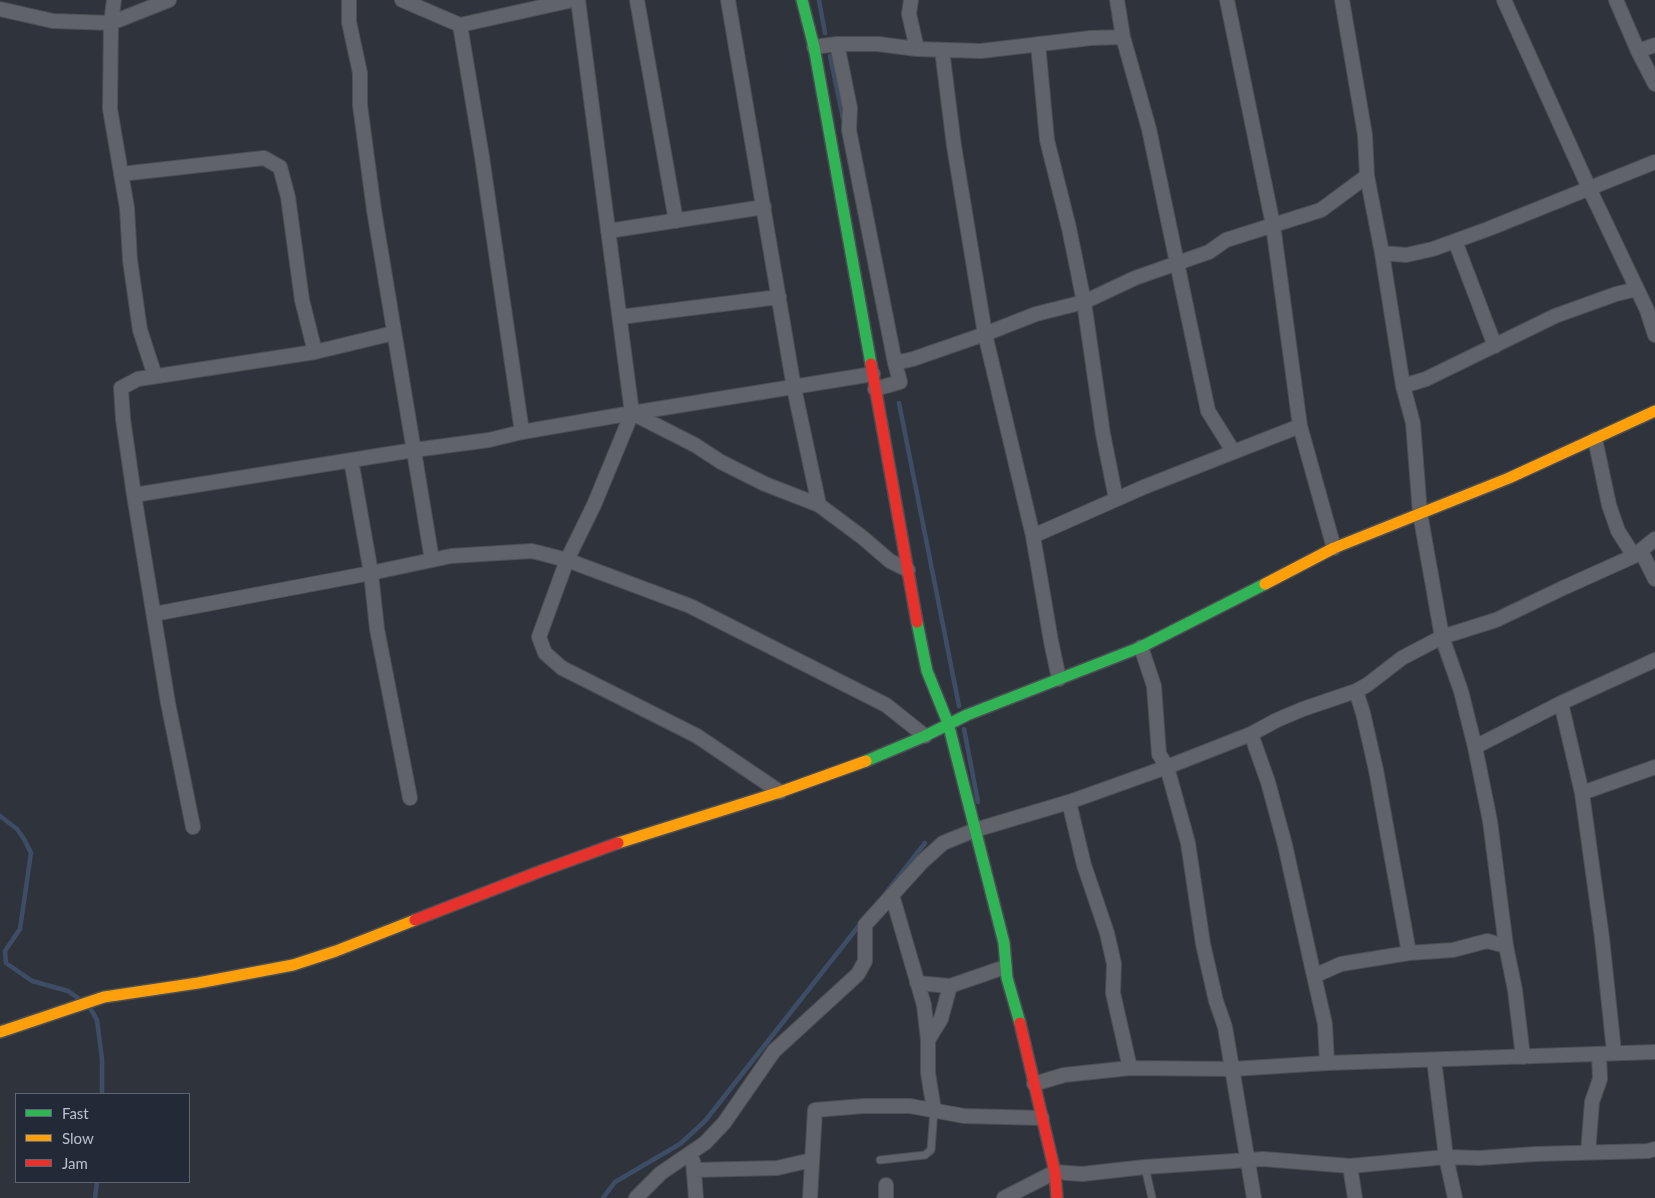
<!DOCTYPE html>
<style>
body{margin:0}
#map{position:relative;width:1655px;height:1198px;overflow:hidden;background:#2f343c;font-family:Lato,sans-serif}
canvas{display:block}
.legend{position:absolute;left:15px;top:1093px;width:175px;height:90px;box-sizing:border-box;background:#222a38;border:1px solid #5f6673;margin:0;padding:6px 9px;list-style:none;font-size:15px;color:#bbc1cc}
.legend li{display:flex;align-items:center;gap:10px;height:25px}
.legend b{width:25px;border:1px solid #5f6673}
</style>
<div id="map">
<canvas width="1655" height="1198"></canvas>
<ul class="legend">
<li><b style="height:6px;background:#30b455"></b>Fast</li>
<li><b style="height:6px;background:#ff9f0a"></b>Slow</li>
<li><b style="height:6px;background:#e5322d"></b>Jam</li>
</ul>
</div>
<script>
const context = document.querySelector('canvas').getContext('2d');
context.lineJoin = 'round';
const poly = rows => new Path2D(rows.map(r => 'M' + r).join(''));
function trace(path, color, width, dash) { context.strokeStyle = color; context.lineWidth = width; context.lineCap = dash ? 'butt' : 'round'; context.setLineDash(dash || []); context.stroke(path); }
trace(poly([
 [819,0,825,33],
 [830,56,844,123],
 [899,403,959,706],
 [964,729,978,802],
 [0,816,17,829,24,839,31,853,20,929,5,951,6,963,32,981,68,991,78,998],
 [885,894,925,843],
 [90,1008,97,1020,102,1059,102,1094],
 [95,1198,97,1182],
 [603,1198,615,1182,680,1144,705,1121,861,923]
]), '#3e4d66', 4.5);
const lane = poly([
 [880,1160,925,1155,931,1150,934,1110],
 [1145,1167,1152,1198]
]);
const street = poly([
 [114,0,111,23,110,109,127,208,130,260,140,330,155,376],
 [349,0,349,22,360,73,360,105,374,210,432,560],
 [402,0,460,25,482,157,522,432,632,413,695,445,721,462,765,484,819,505,862,537,890,561,908,570],
 [578,0,632,413,594,505,567,560,539,637,545,653,562,668,697,736,780,792],
 [637,0,676,221],
 [728,0,794,388,819,505],
 [911,0,909,14,917,49],
 [1117,0,1123,37,1149,129,1208,411,1233,451],
 [1227,0,1273,225,1300,426,1334,548],
 [1342,0,1365,135,1367,176,1382,253,1403,386],
 [1504,0,1589,188,1637,289],
 [1616,0,1638,51,1655,84],
 [0,9,53,21,111,23,169,0],
 [460,25,573,0],
 [837,44,850,108,849,130,895,363],
 [1038,44,1047,140,1069,228,1084,302,1103,434,1116,499],
 [814,47,837,44,878,44,917,49,981,51,1091,38,1123,37],
 [942,50,954,146,985,334,1033,536,1051,641,1059,679],
 [1638,51,1655,45],
 [121,174,264,158,280,167,288,197,302,300,315,352],
 [608,231,764,207],
 [1455,241,1495,346],
 [1382,253,1406,255,1433,249,1488,229,1655,162],
 [620,317,779,297],
 [875,389,900,382,895,363,913,359,985,334,1036,314,1084,302,1135,278,1209,252,1226,240,1321,210,1367,176],
 [632,413,873,374],
 [1595,439,1609,505,1618,531,1634,556],
 [134,495,414,450,489,440,522,432],
 [1033,536,1144,487,1300,426],
 [1641,551,1655,579],
 [154,614,371,573,351,460],
 [1141,647,1154,686,1159,754,1167,767,1188,843,1203,944,1216,1001,1225,1027,1254,1198],
 [1356,691,1363,713,1376,770,1409,953],
 [1561,703,1582,793],
 [1251,734,1268,782,1285,845,1314,976],
 [1475,747,1561,703,1655,660],
 [410,798,377,629,371,573,451,556,532,551,567,560,690,606,886,705,925,736],
 [1069,802,1084,865,1107,933,1114,964,1113,993,1130,1068],
 [193,827,168,703,134,495,123,419,121,388,138,379,315,352,394,333],
 [892,895,924,1005,928,1040,928,1073,934,1110],
 [917,983,950,986,1005,967],
 [928,1040,941,1019,950,986],
 [1614,1052,1602,938,1582,793,1655,767],
 [1523,1057,1515,990,1506,946,1490,821,1475,747,1461,691,1442,637,1420,513,1413,423,1403,386,1426,379,1555,316,1616,294,1637,289,1647,310,1655,335],
 [1434,1060,1446,1157,1455,1198],
 [1327,1063,1325,1024,1314,976,1341,964,1409,953,1453,950,1487,941,1506,946],
 [1034,1084,1064,1075,1130,1068,1233,1069,1327,1063,1655,1052],
 [1588,1152,1592,1102,1600,1079,1599,1054],
 [693,1161,696,1198],
 [1350,1166,1355,1198],
 [695,1170,777,1168,812,1160],
 [636,1198,661,1173,705,1143,724,1123,774,1051,858,974,865,961,865,925,922,862,943,843,975,830,1069,802,1167,767,1251,734,1277,720,1303,709,1356,691,1367,685,1402,658,1442,637,1496,620,1563,588,1634,556,1655,539],
 [810,1198,815,1110,864,1106,910,1106,964,1116,1042,1118],
 [886,1198,886,1185],
 [1004,1198,1055,1172,1082,1174,1145,1167,1263,1159,1350,1166,1446,1157,1479,1158,1536,1154,1648,1151,1655,1149]
]);
const fast = poly([
 [802,0,814,47,871,364],
 [917,622,927,671,948,723,1004,943,1007,978,1020,1023],
 [866,761,925,736,967,715,1141,647,1265,584]
]);
const slow = poly([
 [1265,584,1334,548,1509,478,1655,411],
 [618,843,780,792,866,761],
 [0,1032,104,997,198,983,293,965,336,951,415,920]
]);
const jam = poly([
 [871,364,917,622],
 [415,920,541,871,618,843],
 [1020,1023,1055,1172,1057,1198]
]);
trace(lane, '#4b4f55', 9);
trace(street, '#4b4f55', 16);
trace(fast, '#4b4f55', 14);
trace(slow, '#4b4f55', 14);
trace(jam, '#4b4f55', 14);
trace(lane, '#60636a', 7);
trace(street, '#60636a', 14);
trace(fast, '#30b455', 11);
trace(slow, '#ff9f0a', 11);
trace(jam, '#e5322d', 11);
</script>
